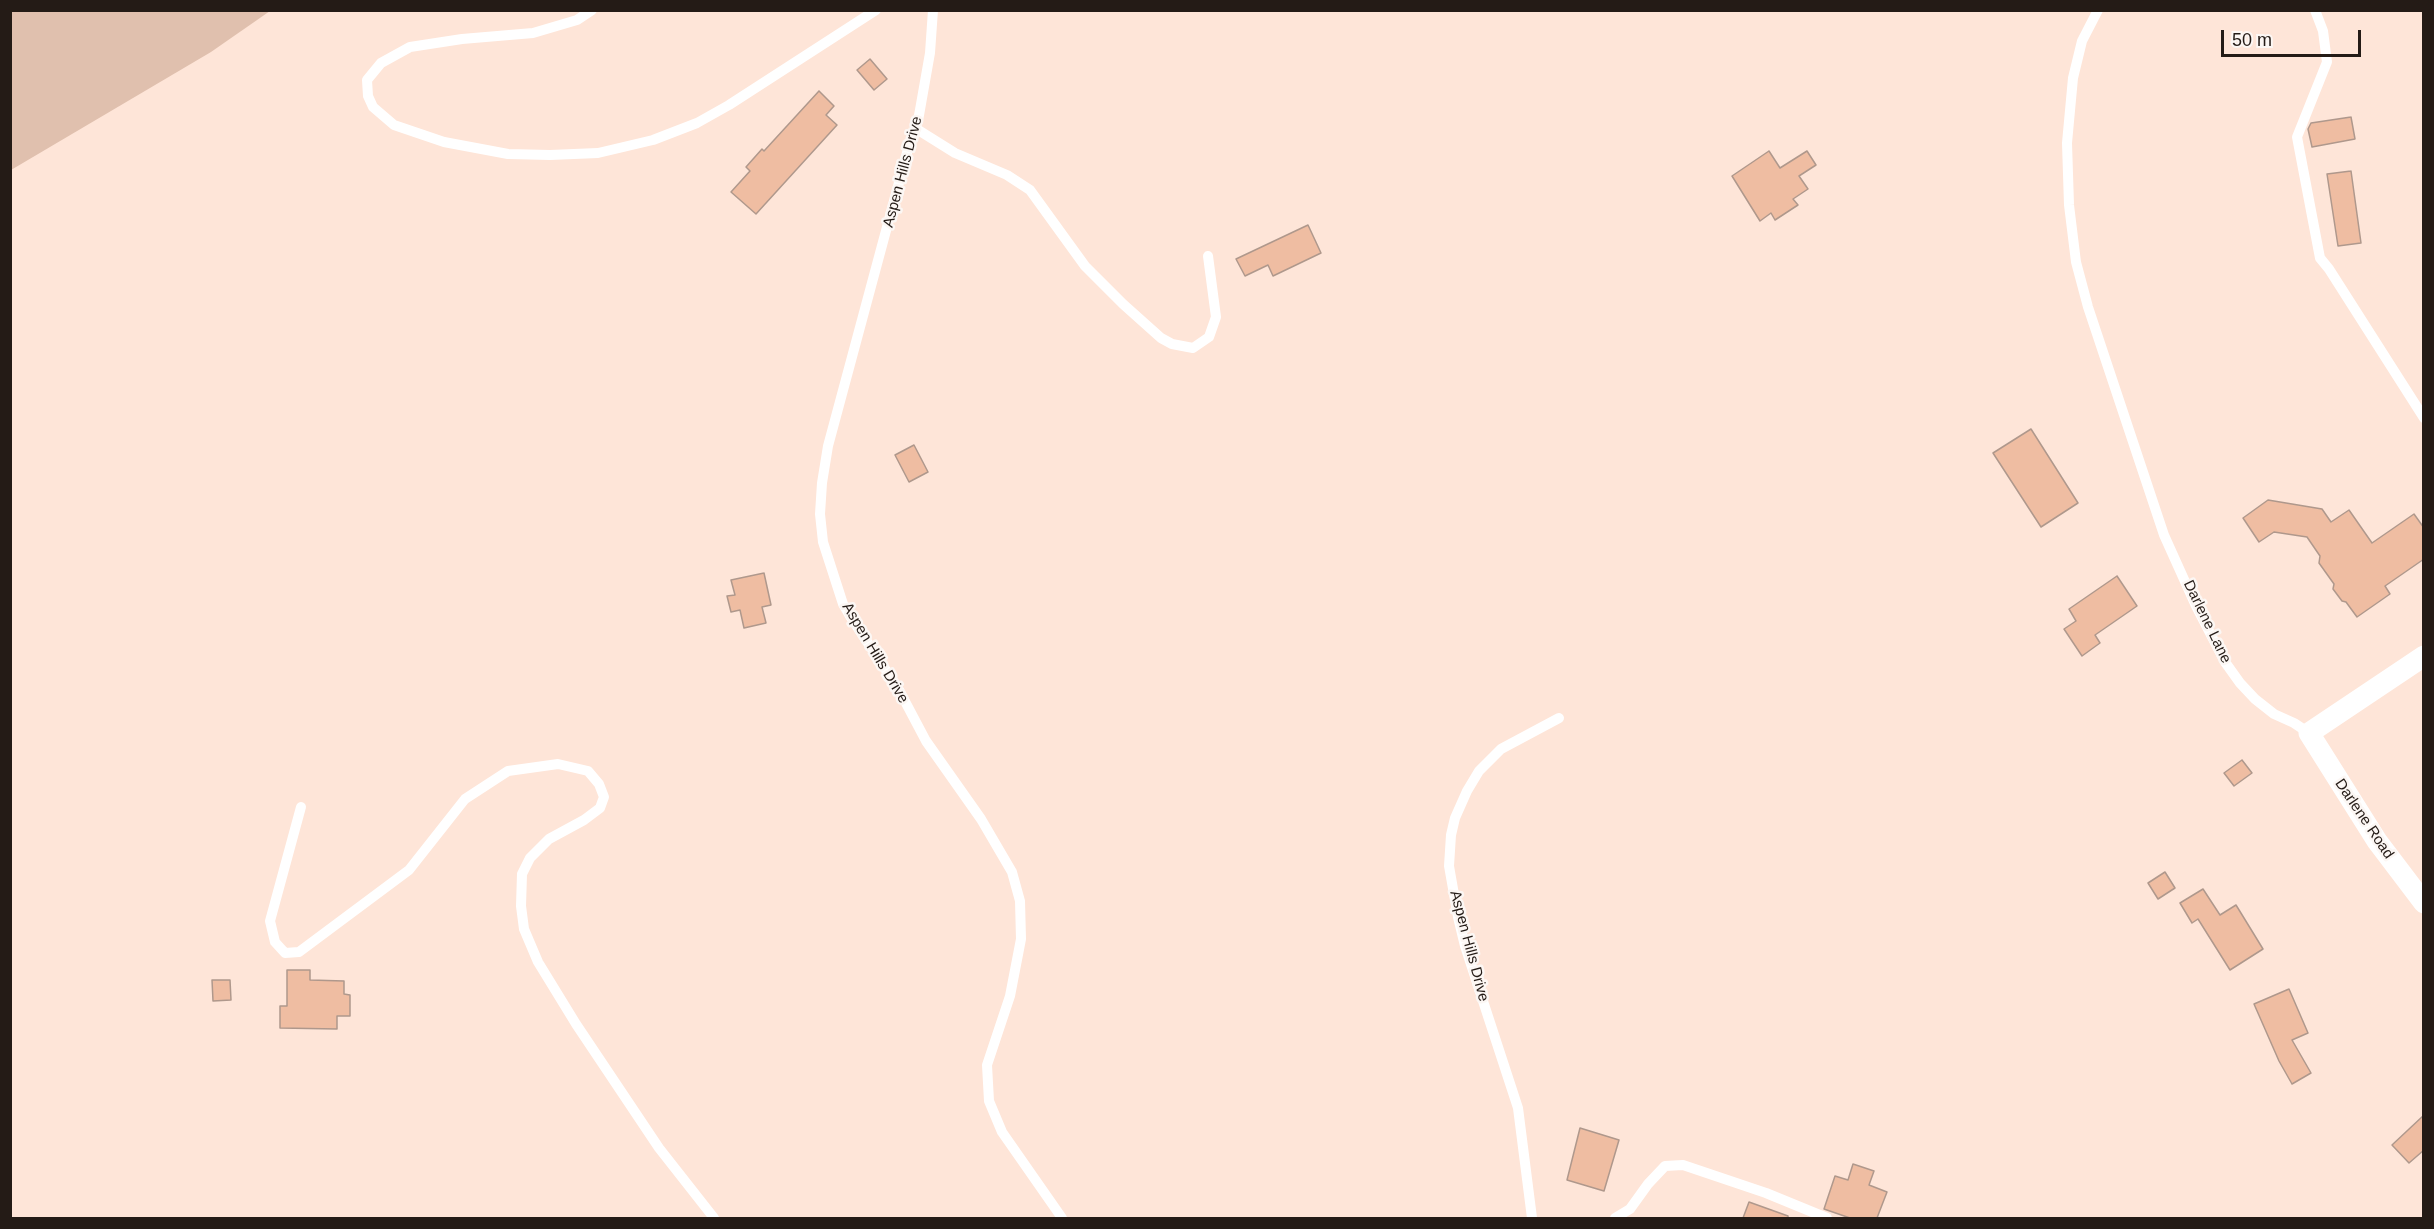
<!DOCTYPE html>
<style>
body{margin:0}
#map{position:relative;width:2434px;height:1229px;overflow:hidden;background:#fee5d8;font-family:Arial,sans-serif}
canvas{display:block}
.frame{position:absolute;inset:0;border:12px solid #241b16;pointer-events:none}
.scale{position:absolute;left:2221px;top:30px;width:140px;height:27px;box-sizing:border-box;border:3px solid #241b16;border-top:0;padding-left:8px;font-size:18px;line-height:21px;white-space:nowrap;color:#241b16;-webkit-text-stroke:4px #fcf7f4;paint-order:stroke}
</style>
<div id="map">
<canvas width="2434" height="1229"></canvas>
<div class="frame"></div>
<div class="scale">50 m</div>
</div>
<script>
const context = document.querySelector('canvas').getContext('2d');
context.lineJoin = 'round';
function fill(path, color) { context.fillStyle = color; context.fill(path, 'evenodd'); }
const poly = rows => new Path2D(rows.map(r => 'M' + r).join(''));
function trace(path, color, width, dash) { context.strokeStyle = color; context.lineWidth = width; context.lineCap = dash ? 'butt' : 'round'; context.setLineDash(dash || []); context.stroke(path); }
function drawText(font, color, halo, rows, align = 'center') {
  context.font = font + ' Arial,sans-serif'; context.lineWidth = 5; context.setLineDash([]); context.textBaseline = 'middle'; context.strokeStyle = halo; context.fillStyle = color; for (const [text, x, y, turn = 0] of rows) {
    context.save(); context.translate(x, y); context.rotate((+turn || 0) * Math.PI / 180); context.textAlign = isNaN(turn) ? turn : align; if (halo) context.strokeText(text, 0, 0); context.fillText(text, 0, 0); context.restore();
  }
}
fill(poly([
 [10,11,11,10,270,11,211,52,11,170]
]), '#e0c0ae');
const building = poly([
 [870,59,887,79,874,90,857,70,870,59],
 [819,91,834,106,826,115,837,125,756,214,731,192,750,171,746,167,762,149,764,151,819,91],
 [2351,117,2355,139,2312,147,2308,129,2311,123,2351,117],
 [1769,151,1780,168,1807,151,1816,165,1799,176,1808,189,1793,199,1798,205,1775,220,1771,213,1760,221,1732,176,1769,151],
 [2351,171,2361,243,2338,246,2327,174,2351,171],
 [1308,225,1321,253,1273,276,1268,265,1245,276,1236,259,1308,225],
 [2031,429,2078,503,2041,527,1993,453,2031,429],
 [914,445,928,472,909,482,895,455,914,445],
 [2268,500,2322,509,2331,522,2349,510,2372,543,2414,514,2424,528,2424,559,2385,586,2390,594,2357,617,2346,602,2342,601,2333,589,2334,584,2319,563,2320,556,2307,537,2274,532,2259,542,2243,518,2268,500],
 [764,573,771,605,762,607,766,623,744,628,740,610,731,612,727,596,735,595,731,580,764,573],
 [2117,576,2137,606,2095,635,2100,643,2082,656,2064,629,2076,621,2069,609,2117,576],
 [2242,760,2252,773,2234,786,2224,773,2242,760],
 [2165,872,2175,888,2158,899,2148,883,2165,872],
 [2203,889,2220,915,2236,905,2263,949,2230,970,2198,919,2192,923,2180,903,2203,889],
 [287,970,310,970,310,980,344,981,344,994,350,995,350,1016,337,1016,337,1029,280,1028,280,1006,287,1006,287,970],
 [212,980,230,980,231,1000,213,1001,212,980],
 [2289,989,2308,1033,2292,1040,2311,1073,2292,1084,2279,1061,2254,1004,2289,989],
 [2424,1115,2424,1150,2409,1163,2392,1145,2424,1115],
 [1580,1128,1619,1140,1604,1191,1567,1180,1580,1128],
 [1853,1164,1874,1171,1869,1185,1887,1192,1877,1218,1850,1218,1824,1209,1835,1176,1848,1180,1853,1164],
 [1749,1202,1788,1216,1788,1218,1743,1218,1749,1202]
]);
fill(building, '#efbda2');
trace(building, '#af988c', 1.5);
trace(poly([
 [592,10,577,20,533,33,462,39,410,47,381,63,367,80,368,96,373,107,394,125,444,142,508,154,550,155,598,153,653,140,697,123,729,105,876,10],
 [933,10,930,53,918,121,908,149,828,446,822,483,820,514,823,542,843,604,850,616,899,690,926,741,981,819,1012,872,1020,901,1021,939,1010,996,987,1065,989,1101,1002,1132,1062,1218],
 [2098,10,2082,41,2073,78,2067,143,2069,205,2076,262,2088,307,2164,535,2196,606,2225,662,2240,683,2255,699,2274,714,2294,723,2309,733],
 [2315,10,2323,31,2327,62,2297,137,2320,258,2329,269,2424,418],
 [915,128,955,153,1007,175,1030,190,1085,266,1123,304,1161,338,1172,344,1193,348,1209,337,1216,317,1208,256],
 [301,807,270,921,275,942,285,953,299,952,409,870,465,799,508,771,558,764,588,771,599,784,604,797,600,808,584,820,549,839,530,858,522,874,521,906,524,929,538,962,576,1024,659,1148,714,1218],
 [1532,1218,1518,1108,1465,946,1458,917,1449,866,1451,835,1455,818,1467,791,1479,771,1501,749,1559,718],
 [1615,1218,1630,1209,1648,1184,1665,1166,1683,1165,1766,1193,1827,1218]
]), '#fff', 10);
trace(poly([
 [2424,656,2309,733,2377,841,2424,903]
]), '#fff', 21);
drawText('15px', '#241b16', '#fcf7f4', [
 ["Aspen Hills Drive",903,172,-75],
 ["Darlene Lane",2207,622,64],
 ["Aspen Hills Drive",875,653,59],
 ["Darlene Road",2364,819,56],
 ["Aspen Hills Drive",1469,946,75]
]);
</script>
